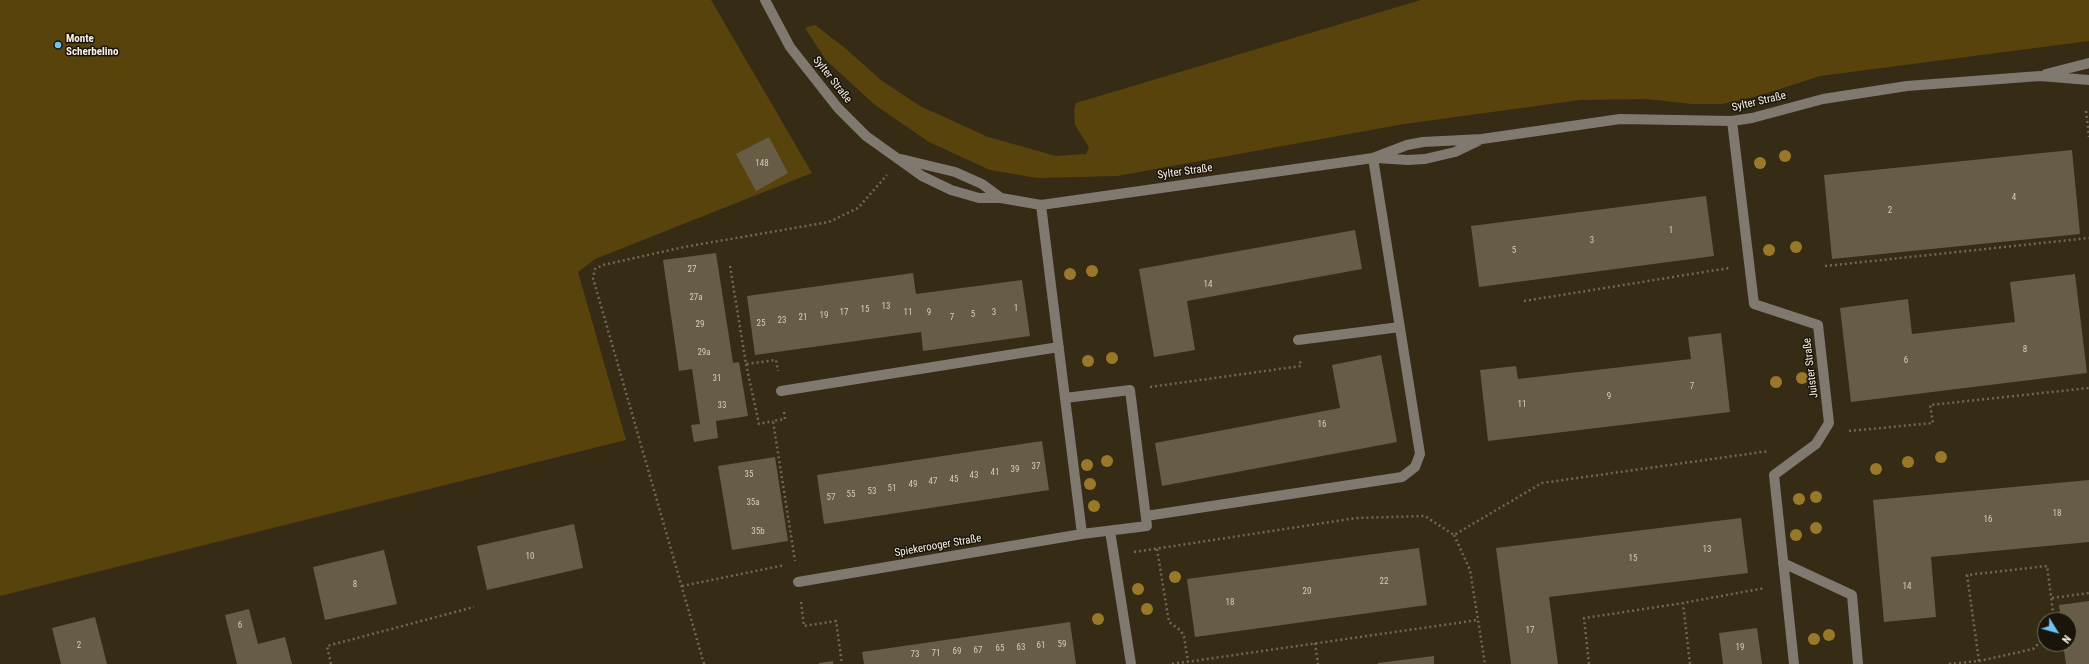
<!DOCTYPE html>
<meta charset="utf-8">
<style>
body{margin:0}
#map{position:relative;width:2089px;height:664px;overflow:hidden;background:#362c16;font-family:"Roboto Condensed",sans-serif}
canvas{display:block}
.north{position:absolute;left:2037px;top:612px;width:40px;height:40px;box-sizing:border-box;background:#19150b;border:1px solid #736e62;border-radius:50%;rotate:127deg;font-size:11px;font-weight:700;line-height:16px;text-align:center;color:#f9f3e5}
.north::after{content:'';display:block;margin:auto;width:14px;height:18px;background:#6fc2f4;clip-path:polygon(50% 0,100% 100%,50% 72%,0 100%)}
</style>
<div id="map">
<canvas width="2089" height="664"></canvas>
<div class="north">N</div>
</div>
<script>
const context = document.querySelector('canvas').getContext('2d');
context.lineJoin = 'round';
function fill(path, color) { context.fillStyle = color; context.fill(path, 'evenodd'); }
const poly = rows => new Path2D(rows.map(r => 'M' + r).join(''));
function trace(path, color, width, dash) { context.strokeStyle = color; context.lineWidth = width; context.lineCap = dash ? 'butt' : 'round'; context.setLineDash(dash || []); context.stroke(path); }
function drawText(font, color, halo, rows, align = 'center') {
  context.font = font + ' "Roboto Condensed",sans-serif'; context.lineWidth = 3; context.setLineDash([]); context.textBaseline = 'middle'; context.strokeStyle = halo; context.fillStyle = color; for (const [text, x, y, turn = 0] of rows) {
    context.save(); context.translate(x, y); context.rotate((+turn || 0) * Math.PI / 180); context.textAlign = isNaN(turn) ? turn : align; if (halo) context.strokeText(text, 0, 0); context.fillText(text, 0, 0); context.restore();
  }
}
fill(poly([
 [0,0,711,0,812,173,595,259,578,272,626,440,0,596],
 [1421,0,2089,0,2089,41,1820,76,1758,96,1722,104,1692,104,1647,99,1580,100,1404,124,1117,176,1037,178,990,170,929,142,875,105,826,60,805,28,815,25,845,48,882,81,920,106,988,137,1056,156,1086,154,1089,147,1075,125,1074,109,1076,103]
]), '#59430d');
fill(poly([
 [769,137,788,173,756,191,736,154],
 [2072,150,2080,234,1832,259,1824,175],
 [1706,196,1714,256,1479,287,1471,226],
 [1355,230,1362,269,1187,301,1195,350,1154,357,1139,269],
 [716,253,733,363,739,362,748,416,716,421,718,438,694,442,691,425,700,424,692,369,679,371,663,260],
 [913,273,916,294,1022,280,1030,336,923,351,921,332,755,355,747,296],
 [2075,274,2087,373,1851,402,1840,308,1908,299,1912,334,2015,322,2010,282],
 [1721,333,1730,412,1488,441,1480,370,1516,366,1518,379,1691,359,1688,337],
 [1381,355,1397,442,1162,486,1155,443,1340,408,1332,365],
 [1042,441,1049,490,824,524,817,475],
 [775,457,788,541,732,550,718,466],
 [2089,480,2089,542,1931,557,1936,617,1884,622,1873,500],
 [1741,518,1748,573,1549,597,1558,664,1511,664,1496,548],
 [574,524,583,568,487,590,477,546],
 [1419,548,1427,605,1195,637,1187,579],
 [384,550,397,604,325,620,313,567],
 [2089,601,2089,664,2066,664,2063,644,2069,644,2069,620,2061,620,2059,605],
 [249,609,258,644,285,637,292,664,237,664,225,615],
 [95,617,107,664,61,664,52,628],
 [1070,622,1076,664,864,664,862,652],
 [1757,628,1762,664,1723,664,1719,633],
 [1434,656,1434,664,1378,664,1378,663],
 [833,661,833,664,819,664,819,663]
]), '#675c45');
trace(poly([
 [2086,111,2089,137],
 [730,266,746,364,776,360,778,371],
 [1825,266,2089,238],
 [1524,301,1729,268],
 [746,364,759,424,773,421],
 [1150,387,1301,366,1300,361],
 [784,412,785,419,773,421,795,561],
 [1849,431,1933,423,1930,405,2089,388],
 [1454,535,1470,570,1478,620],
 [1157,549,1169,622,1181,631,1184,637,1188,662],
 [1134,552,1357,518,1425,516,1454,535,1542,483,1769,451],
 [682,586,785,565],
 [2052,598,2089,593],
 [801,602,804,626,836,621,842,664],
 [1315,643,1318,664],
 [1979,661,1967,575,2047,566,2054,620],
 [331,664,327,646,474,607],
 [704,664,593,278,595,269,603,265,684,247,829,222,858,208,887,175],
 [1172,664,1478,620,1485,664],
 [1589,664,1584,618,1683,603],
 [1690,664,1683,603,1765,588],
 [1949,664,1979,661,2033,649,2045,637]
]), '#716854', 2.5, [2, 3]);
trace(poly([
 [765,0,790,47,838,108,866,136,922,176,951,190,979,198,1001,198,1041,205,1373,158,1407,145,1423,142,1482,139,1620,119,1732,121,1752,118,1823,99,1907,86,2040,76,2089,80],
 [2046,74,2089,63],
 [1732,121,1754,304,1818,325,1829,423,1816,444,1774,475,1794,664],
 [1376,158,1408,160,1425,159,1455,152,1478,141],
 [901,159,955,172,982,184,1001,198],
 [1298,340,1400,327],
 [781,391,1059,347],
 [1065,398,1082,534],
 [1146,516,1402,477,1415,467,1420,454,1373,158],
 [1110,531,1131,664],
 [1783,563,1852,595,1858,664],
 [798,582,1082,534,1147,526,1130,390,1065,398,1041,205]
]), '#7f796f', 10);
context.fillStyle = '#997829';
for (const [x, y] of [
 [1785,156],
 [1760,163],
 [1796,247],
 [1769,250],
 [1092,271],
 [1070,274],
 [1112,358],
 [1088,361],
 [1802,378],
 [1776,382],
 [1941,457],
 [1107,461],
 [1908,462],
 [1087,465],
 [1876,469],
 [1090,484],
 [1816,497],
 [1799,499],
 [1094,506],
 [1816,528],
 [1796,535],
 [1175,577],
 [1138,589],
 [1147,609],
 [1098,619],
 [1829,635],
 [1814,639]
]) { context.beginPath(); context.arc(x, y, 6, 0, 2 * Math.PI); context.fill(); }
for (const [x, y, r, color] of [
 [58,45,4,"#6fc2f4"]
]) { const dot = new Path2D(); dot.arc(x, y, r, 0, 2 * Math.PI); context.fillStyle = color; context.fill(dot); trace(dot, '#19150b', 1.5); }
drawText('9px', '#d4cdbd', null, [
 ["148",762,164],
 ["4",2014,198],
 ["2",1890,211],
 ["1",1671,231],
 ["3",1592,241],
 ["5",1514,251],
 ["27",692,270],
 ["14",1208,285],
 ["27a",696,298],
 ["13",886,307],
 ["1",1016,309],
 ["15",865,310],
 ["17",844,313],
 ["11",908,313],
 ["9",929,313],
 ["3",994,313],
 ["5",973,315],
 ["19",824,316],
 ["21",803,318],
 ["7",952,318],
 ["23",782,321],
 ["25",761,324],
 ["29",700,325],
 ["8",2025,350],
 ["29a",704,353],
 ["6",1906,361],
 ["31",717,379],
 ["7",1692,387],
 ["9",1609,397],
 ["11",1522,405],
 ["33",722,406],
 ["16",1322,425],
 ["37",1036,467],
 ["39",1015,470],
 ["41",995,473],
 ["35",749,475],
 ["43",974,476],
 ["45",954,480],
 ["47",933,482],
 ["49",913,485],
 ["51",892,489],
 ["53",872,492],
 ["55",851,495],
 ["57",831,498],
 ["35a",753,503],
 ["18",2057,514],
 ["16",1988,520],
 ["35b",758,532],
 ["13",1707,550],
 ["10",530,557],
 ["15",1633,559],
 ["22",1384,582],
 ["8",355,585],
 ["14",1907,587],
 ["20",1307,592],
 ["18",1230,603],
 ["6",240,626],
 ["17",1530,631],
 ["59",1062,645],
 ["2",79,646],
 ["61",1041,646],
 ["63",1021,648],
 ["19",1740,648],
 ["65",1000,649],
 ["67",978,651],
 ["69",957,652],
 ["71",936,654],
 ["73",915,655]
]);
drawText('bold 11px', '#f9f3e5', '#19150b', [
 ["Monte",66,39],
 ["Scherbelino",66,52]
], 'left');
drawText('11px', '#f9f3e5', '#19150b', [
 ["Sylter Straße",832,80,52],
 ["Sylter Straße",1759,102,-13],
 ["Sylter Straße",1185,172,-8],
 ["Juister Straße",1811,368,-97],
 ["Spiekerooger Straße",938,546,-10]
]);
</script>
